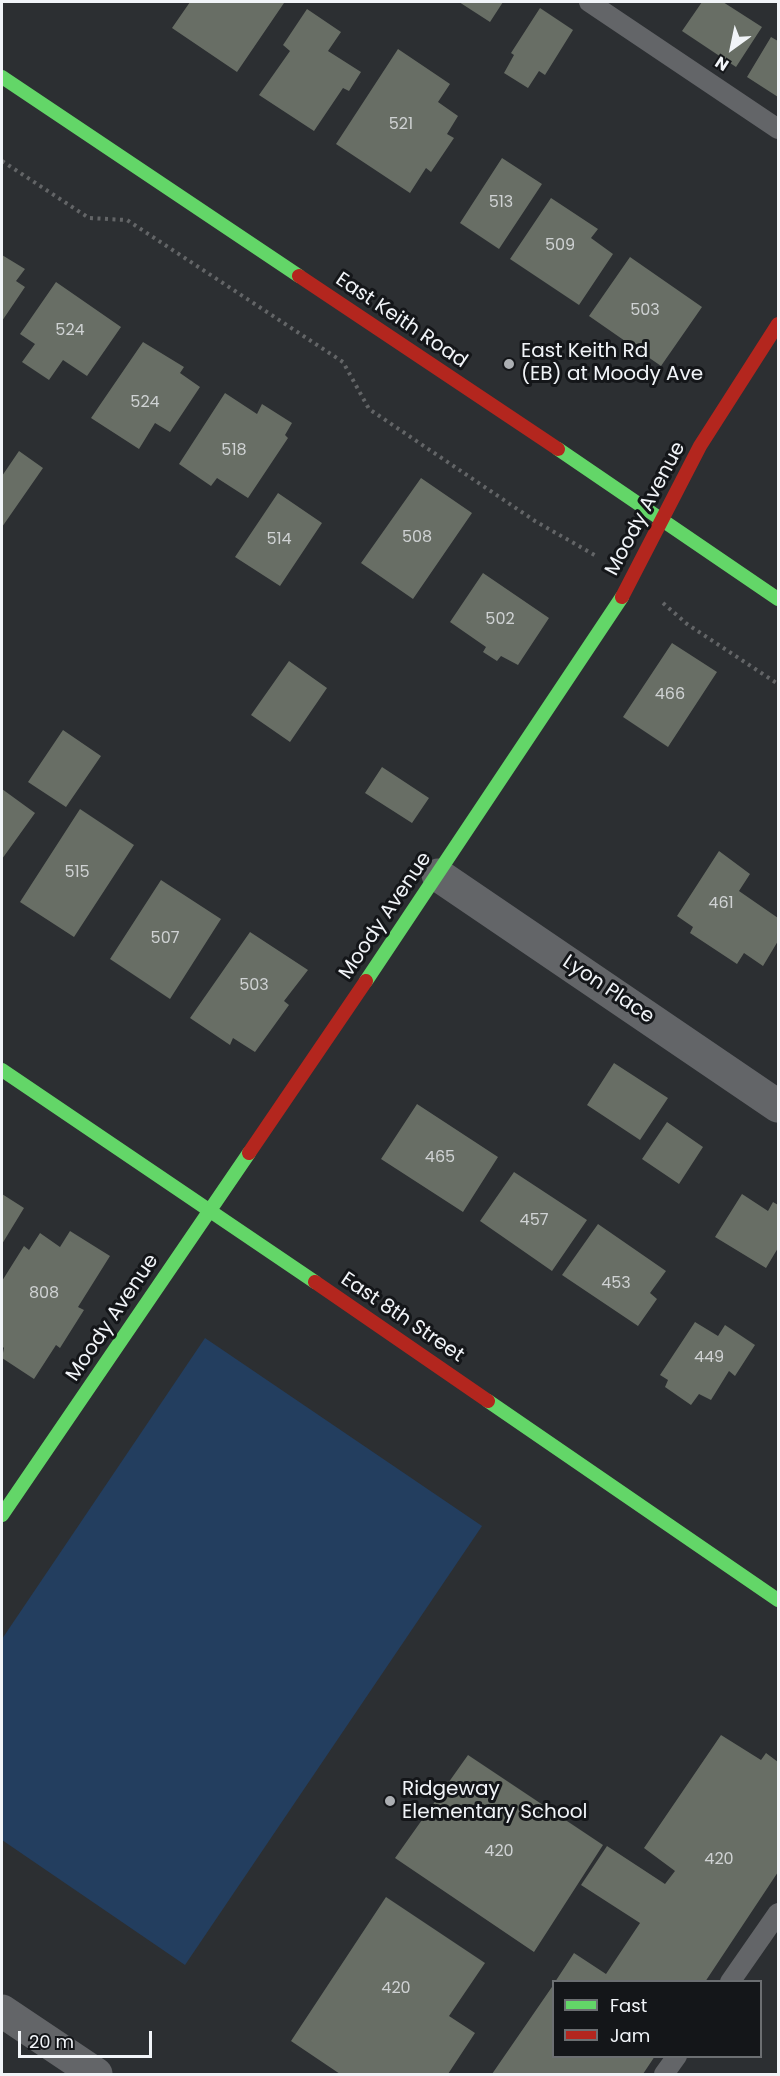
<!DOCTYPE html>
<style>
body{margin:0}
#map{position:relative;width:780px;height:2076px;overflow:hidden;background:#2c2f32;font-family:Poppins,sans-serif}
canvas{display:block}
.frame{position:absolute;inset:0;border:3px solid #f1f4f8;pointer-events:none}
.legend{position:absolute;left:552px;top:1980px;width:210px;height:78px;box-sizing:border-box;background:#141619;border:2px solid #6c6f72;margin:0;padding:8px 10px;list-style:none;font-size:18px;color:#f1f4f8}
.legend li{display:flex;align-items:center;gap:12px;height:30px}
.legend b{width:30px;border:2px solid #6c6f72}
.north{position:absolute;left:702px;top:18px;width:60px;height:60px;-webkit-text-stroke:4px #141619;paint-order:stroke;rotate:213deg;font-size:16px;font-weight:700;line-height:24px;text-align:center;color:#f1f4f8}
.north::after{content:'';display:block;margin:auto;width:21px;height:27px;background:#f1f4f8;clip-path:polygon(50% 0,100% 100%,50% 72%,0 100%)}
.scale{position:absolute;left:18px;top:2031px;width:134px;height:27px;box-sizing:border-box;border:3px solid #f1f4f8;border-top:0;padding-left:8px;font-size:18px;line-height:21px;white-space:nowrap;color:#f1f4f8;-webkit-text-stroke:4px #141619;paint-order:stroke}
</style>
<div id="map">
<canvas width="780" height="2076"></canvas>
<div class="frame"></div>
<ul class="legend">
<li><b style="height:8px;background:#63d668"></b>Fast</li>
<li><b style="height:8px;background:#b3261e"></b>Jam</li>
</ul>
<div class="north">N</div>
<div class="scale">20 m</div>
</div>
<script>
const context = document.querySelector('canvas').getContext('2d');
context.lineJoin = 'round';
function fill(path, color) { context.fillStyle = color; context.fill(path, 'evenodd'); }
const poly = rows => new Path2D(rows.map(r => 'M' + r).join(''));
function trace(path, color, width, dash) { context.strokeStyle = color; context.lineWidth = width; context.lineCap = dash ? 'butt' : 'round'; context.setLineDash(dash || []); context.stroke(path); }
function drawText(font, color, halo, rows, align = 'center') {
  context.font = font + ' Poppins,sans-serif'; context.lineWidth = 6; context.setLineDash([]); context.textBaseline = 'middle'; context.strokeStyle = halo; context.fillStyle = color; for (const [text, x, y, turn = 0] of rows) {
    context.save(); context.translate(x, y); context.rotate((+turn || 0) * Math.PI / 180); context.textAlign = isNaN(turn) ? turn : align; if (halo) context.strokeText(text, 0, 0); context.fillText(text, 0, 0); context.restore();
  }
}
fill(poly([
 [205,1338,482,1526,185,1965,2,1840,2,1639]
]), '#233e5f');
fill(poly([
 [190,2,281,2,284,3,237,72,172,28],
 [459,2,503,2,490,22],
 [702,2,723,2,762,27,736,67,682,31],
 [540,8,573,30,545,75,539,71,528,88,504,73,514,55,511,53],
 [307,9,341,32,328,51,361,72,349,91,343,88,314,131,259,95,290,51,283,45],
 [771,37,778,41,778,97,747,77],
 [398,49,450,84,438,102,458,116,447,134,454,138,431,172,426,168,410,193,336,144],
 [502,158,542,184,499,249,460,223],
 [551,198,598,229,591,238,613,254,579,305,510,259],
 [2,255,25,269,16,281,25,287,2,321],
 [630,257,702,307,661,366,589,316],
 [56,282,121,327,87,376,63,360,49,380,22,362,35,344,20,334],
 [143,342,184,367,180,373,200,387,170,432,155,423,139,449,91,418],
 [225,393,257,414,262,404,292,423,285,435,288,438,248,498,217,478,211,486,179,464],
 [19,451,43,468,2,527,2,476],
 [421,478,472,513,413,599,361,563],
 [278,493,322,523,280,586,235,557],
 [483,573,549,618,518,665,501,656,497,661,483,652,486,647,450,622],
 [672,643,717,672,668,747,623,717],
 [289,661,327,688,290,742,251,715],
 [63,730,101,756,66,807,28,782],
 [382,767,429,798,412,823,365,793],
 [2,789,35,813,2,859],
 [80,809,134,845,74,937,20,902],
 [719,851,750,874,739,891,778,918,778,941,763,966,744,953,737,964,690,933,693,927,677,916],
 [161,880,221,919,170,999,110,959],
 [250,932,308,970,284,1001,289,1005,255,1052,233,1038,230,1045,190,1018],
 [614,1063,668,1098,640,1140,587,1105],
 [417,1104,498,1157,463,1212,381,1159],
 [667,1122,703,1147,679,1184,642,1159],
 [514,1172,587,1220,552,1271,480,1221],
 [2,1194,24,1208,2,1244],
 [742,1194,768,1211,773,1202,778,1205,778,1248,766,1268,715,1237],
 [598,1224,666,1271,650,1293,657,1299,638,1326,562,1275],
 [70,1231,110,1256,78,1307,84,1310,60,1348,56,1345,34,1379,2,1358,4,1348,2,1346,2,1281,24,1246,29,1250,40,1233,60,1247],
 [695,1322,718,1336,725,1325,755,1345,735,1376,729,1371,711,1400,699,1394,691,1405,665,1387,668,1380,660,1375],
 [721,1735,761,1760,766,1753,778,1762,778,1872,705,1982,555,1982,574,1953,606,1974,640,1923,581,1885,607,1846,665,1884,675,1871,644,1848],
 [468,1755,603,1845,534,1952,395,1858],
 [386,1897,485,1963,449,2016,475,2033,448,2074,340,2074,291,2041],
 [554,1984,554,2056,655,2056,643,2074,492,2074]
]), '#686e65');
trace(poly([
 [2,161,89,218,127,220,343,362,369,409,535,521,598,557],
 [663,603,687,624,778,684]
]), '#636567', 4, [3, 4.5]);
trace(poly([
 [589,2,778,129],
 [730,1982,778,1913],
 [664,2074,677,2056]
]), '#636568', 20);
trace(poly([
 [438,875,778,1106],
 [2,2011,96,2074]
]), '#636568', 33);
trace(poly([
 [2,77,299,276],
 [558,449,778,599],
 [366,981,622,597],
 [2,1070,315,1282],
 [488,1401,778,1600],
 [2,1515,249,1153]
]), '#63d668', 14);
trace(poly([
 [299,276,558,449],
 [622,597,700,446,778,324],
 [249,1153,366,981],
 [315,1282,488,1401]
]), '#b3261e', 14);
for (const [x, y, r, color] of [
 [509,364,6,"#acafb3"],
 [390,1801,6,"#acafb3"]
]) { const dot = new Path2D(); dot.arc(x, y, r, 0, 2 * Math.PI); context.fillStyle = color; context.fill(dot); trace(dot, '#141619', 2); }
drawText('16px', '#cfd2d3', null, [
 ["521",401,125],
 ["513",501,203],
 ["509",560,246],
 ["503",645,311],
 ["524",70,331],
 ["524",145,403],
 ["518",234,451],
 ["508",417,538],
 ["514",279,540],
 ["502",500,620],
 ["466",670,695],
 ["515",77,873],
 ["461",721,904],
 ["507",165,939],
 ["503",254,986],
 ["465",440,1158],
 ["457",534,1221],
 ["453",616,1284],
 ["808",44,1294],
 ["449",709,1358],
 ["420",499,1852],
 ["420",719,1860],
 ["420",396,1989]
]);
drawText('20px', '#f1f4f8', '#141619', [
 ["East Keith Road",401,321,34],
 ["Moody Avenue",646,509,-62],
 ["Moody Avenue",386,916,-56],
 ["Lyon Place",608,990,34],
 ["Moody Avenue",113,1318,-56],
 ["East 8th Street",402,1318,34]
]);
drawText('20px', '#f1f4f8', '#141619', [
 ["East Keith Rd",521,352],
 ["(EB) at Moody Ave",521,375],
 ["Ridgeway",402,1790],
 ["Elementary School",402,1813]
], 'left');
</script>
